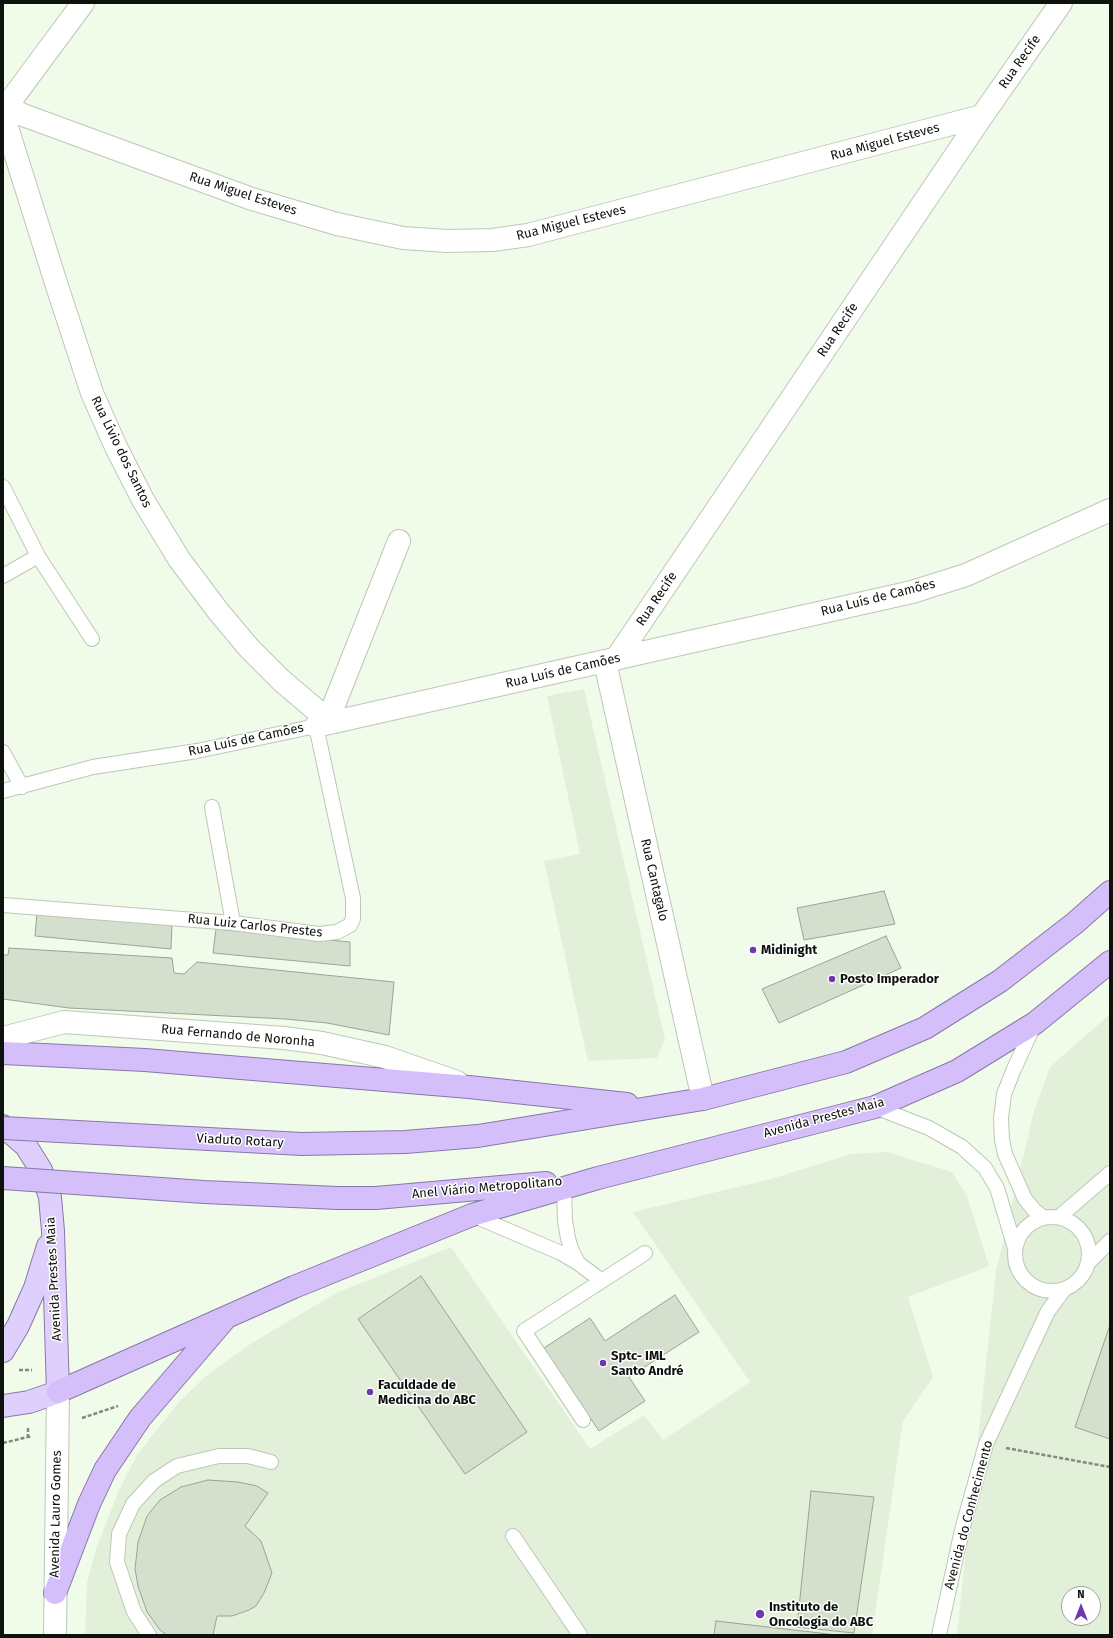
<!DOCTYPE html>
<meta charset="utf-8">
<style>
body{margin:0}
#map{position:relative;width:1113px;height:1638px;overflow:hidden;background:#f1fbea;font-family:"Fira Sans",sans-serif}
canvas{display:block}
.frame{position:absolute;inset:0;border:4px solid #0e120c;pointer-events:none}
.north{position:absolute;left:1061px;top:1586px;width:40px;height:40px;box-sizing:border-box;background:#fff;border:1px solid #9fa09e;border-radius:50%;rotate:0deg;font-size:11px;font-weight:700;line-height:16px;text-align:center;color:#0e120c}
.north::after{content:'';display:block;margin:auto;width:14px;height:18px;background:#6d37ae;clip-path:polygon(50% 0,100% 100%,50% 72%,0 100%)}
</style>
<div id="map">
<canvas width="1113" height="1638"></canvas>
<div class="frame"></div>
<div class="north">N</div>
</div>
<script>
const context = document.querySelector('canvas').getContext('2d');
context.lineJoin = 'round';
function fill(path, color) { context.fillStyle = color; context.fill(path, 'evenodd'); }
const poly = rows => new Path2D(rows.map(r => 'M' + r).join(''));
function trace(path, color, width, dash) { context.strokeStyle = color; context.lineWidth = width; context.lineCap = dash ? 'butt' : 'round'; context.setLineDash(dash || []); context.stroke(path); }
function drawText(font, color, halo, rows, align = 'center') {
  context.font = font + ' "Fira Sans",sans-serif'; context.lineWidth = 3; context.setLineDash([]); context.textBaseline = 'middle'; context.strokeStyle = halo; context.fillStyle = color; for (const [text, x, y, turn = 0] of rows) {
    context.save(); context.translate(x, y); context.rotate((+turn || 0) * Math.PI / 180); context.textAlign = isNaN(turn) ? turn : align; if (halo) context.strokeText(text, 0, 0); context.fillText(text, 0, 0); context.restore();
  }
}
fill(poly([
 [584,689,665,1039,657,1058,588,1061,544,861,580,854,547,696],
 [1110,1014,1110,1635,957,1635,996,1271,1034,1111,1050,1067],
 [1069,1594,1093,1594,1093,1618,1069,1618],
 [887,1152,952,1172,967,1196,989,1266,908,1297,933,1377,903,1421,872,1635,85,1635,87,1582,97,1546,119,1490,137,1455,179,1402,207,1375,252,1343,336,1293,451,1247,590,1449,644,1415,663,1440,750,1382,633,1212,771,1179,851,1154]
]), '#e2f0d9');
const building = poly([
 [884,891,895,924,804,940,797,908,884,891],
 [37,912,172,924,171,949,35,936,37,912],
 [216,929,350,942,350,966,213,953,216,929],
 [886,936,901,968,779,1023,762,989,886,936],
 [9,948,172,958,174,973,184,974,197,962,394,982,389,1035,327,1023,285,1019,69,1008,3,999,3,955,8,955,9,948],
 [421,1276,527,1432,465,1474,358,1319,421,1276],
 [675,1295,699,1332,629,1377,645,1401,599,1431,544,1348,590,1318,605,1341,675,1295],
 [1110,1325,1110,1439,1075,1427,1110,1325],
 [208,1480,238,1482,257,1486,268,1493,245,1526,261,1541,272,1573,264,1593,256,1606,249,1610,232,1616,217,1616,213,1635,167,1635,160,1630,147,1612,138,1586,135,1569,138,1542,147,1516,160,1500,181,1487,208,1480],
 [811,1491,874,1497,854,1633,797,1627,811,1491],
 [716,1621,837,1635,714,1635,716,1621]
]);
fill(building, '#d4dfce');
trace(building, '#9aa494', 1);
const service = poly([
 [3,487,38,556,92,639],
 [3,576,38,556],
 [3,752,22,787],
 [3,791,93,767,197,751,316,726,353,898,353,919,350,925,337,932,319,934,233,923,3,905],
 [212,807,233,923],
 [1035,1023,1014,1069,1004,1094,1001,1118,1002,1140,1005,1154,1025,1199,1034,1210,1044,1218],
 [875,1107,929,1128,962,1147,985,1168,997,1188,1015,1248],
 [564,1188,565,1221,568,1238,571,1249,578,1263],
 [472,1215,561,1253,578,1263,602,1281],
 '1015 1254a37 37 0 1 1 74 0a37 37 0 1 1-74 0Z',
 [1059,1217,1110,1173],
 [1090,1261,1110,1241],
 [583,1420,524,1331,645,1253],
 [513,1536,580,1635],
 [149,1635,134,1612,117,1562,119,1534,133,1504,154,1481,177,1466,219,1456,248,1456,271,1462],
 [939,1635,962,1530,986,1444,1048,1311,1063,1291]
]);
const minor = poly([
 [3,105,23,115,252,199,337,224,403,238,447,241,493,240,528,235,982,116],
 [6,107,83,3],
 [6,124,56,283,92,393,116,447,143,500,179,559,218,611,249,648,282,681,328,720,335,722],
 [616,659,982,116,1061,3],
 [605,662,703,1099],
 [328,720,399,541],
 [316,726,912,592,966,575,1110,510],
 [3,1038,64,1022,284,1038,322,1043,385,1057,457,1082]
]);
const secondary = poly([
 [55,1635,58,1392]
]);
const primary = poly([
 [3,1126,26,1146,41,1170,50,1197,53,1231,58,1392,29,1402,3,1406],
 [3,1351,18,1326,35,1288,48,1246]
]);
const trunk = poly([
 [3,1053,145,1060,469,1087,627,1104],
 [478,1136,703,1099,846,1062,925,1028,1000,981,1075,923,1110,892],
 [376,1198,546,1183],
 [58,1392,294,1287,472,1215,598,1178,875,1107,957,1071,1035,1023,1110,962],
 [55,1593,89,1504,105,1470,140,1418,224,1320]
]);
trace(service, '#bdc7b6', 16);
trace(minor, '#bdc7b6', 24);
trace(secondary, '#bdc7b6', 24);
trace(primary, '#8878a7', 24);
trace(trunk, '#8878a7', 24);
trace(poly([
 [19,1370,32,1370],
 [82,1418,118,1406],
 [28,1438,28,1426],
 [3,1443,32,1436],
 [1006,1448,1110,1467]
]), '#82897e', 2.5, [4, 2]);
trace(service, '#fff', 14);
trace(minor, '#fff', 22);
trace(secondary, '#fff', 22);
trace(primary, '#dfcffc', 22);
trace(trunk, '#d4bffb', 22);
const trunkBridge = poly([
 [3,1128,302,1144,405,1142,478,1136],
 [3,1178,204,1192,337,1198,376,1198]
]);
trace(trunkBridge, '#8878a7', 24, []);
trace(trunkBridge, '#d4bffb', 22);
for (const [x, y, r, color] of [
 [753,950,4,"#6d37ae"],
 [832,979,4,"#6d37ae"],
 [603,1363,4,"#6d37ae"],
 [370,1392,4,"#6d37ae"],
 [760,1614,5,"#6d37ae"]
]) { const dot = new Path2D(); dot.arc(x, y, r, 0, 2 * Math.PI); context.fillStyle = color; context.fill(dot); trace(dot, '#fff', 1.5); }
drawText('13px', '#0e120c', '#fff', [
 ["Rua Recife",1020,62,-55],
 ["Rua Miguel Esteves",885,142,-15],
 ["Rua Miguel Esteves",243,194,18],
 ["Rua Miguel Esteves",571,223,-14],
 ["Rua Recife",838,330,-56],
 ["Rua Lívio dos Santos",121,452,64],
 ["Rua Luís de Camões",878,598,-14],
 ["Rua Recife",657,599,-56],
 ["Rua Luís de Camões",563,671,-13],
 ["Rua Luís de Camões",246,740,-12],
 ["Rua Cantagalo",654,880,77],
 ["Rua Luiz Carlos Prestes",255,926,6],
 ["Rua Fernando de Noronha",238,1036,5],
 ["Avenida Prestes Maia",824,1118,-15],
 ["Viaduto Rotary",240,1141,3],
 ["Anel Viário Metropolitano",487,1188,-5],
 ["Avenida Prestes Maia",54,1279,-93],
 ["Avenida Lauro Gomes",56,1514,-89],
 ["Avenida do Conhecimento",969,1515,-75]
]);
drawText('bold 13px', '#0e120c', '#fff', [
 ["Midinight",761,950],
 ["Posto Imperador",840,979],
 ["Sptc- IML",611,1356],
 ["Santo André",611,1371],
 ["Faculdade de",378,1385],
 ["Medicina do ABC",378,1400],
 ["Instituto de",769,1607],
 ["Oncologia do ABC",769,1622]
], 'left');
</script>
